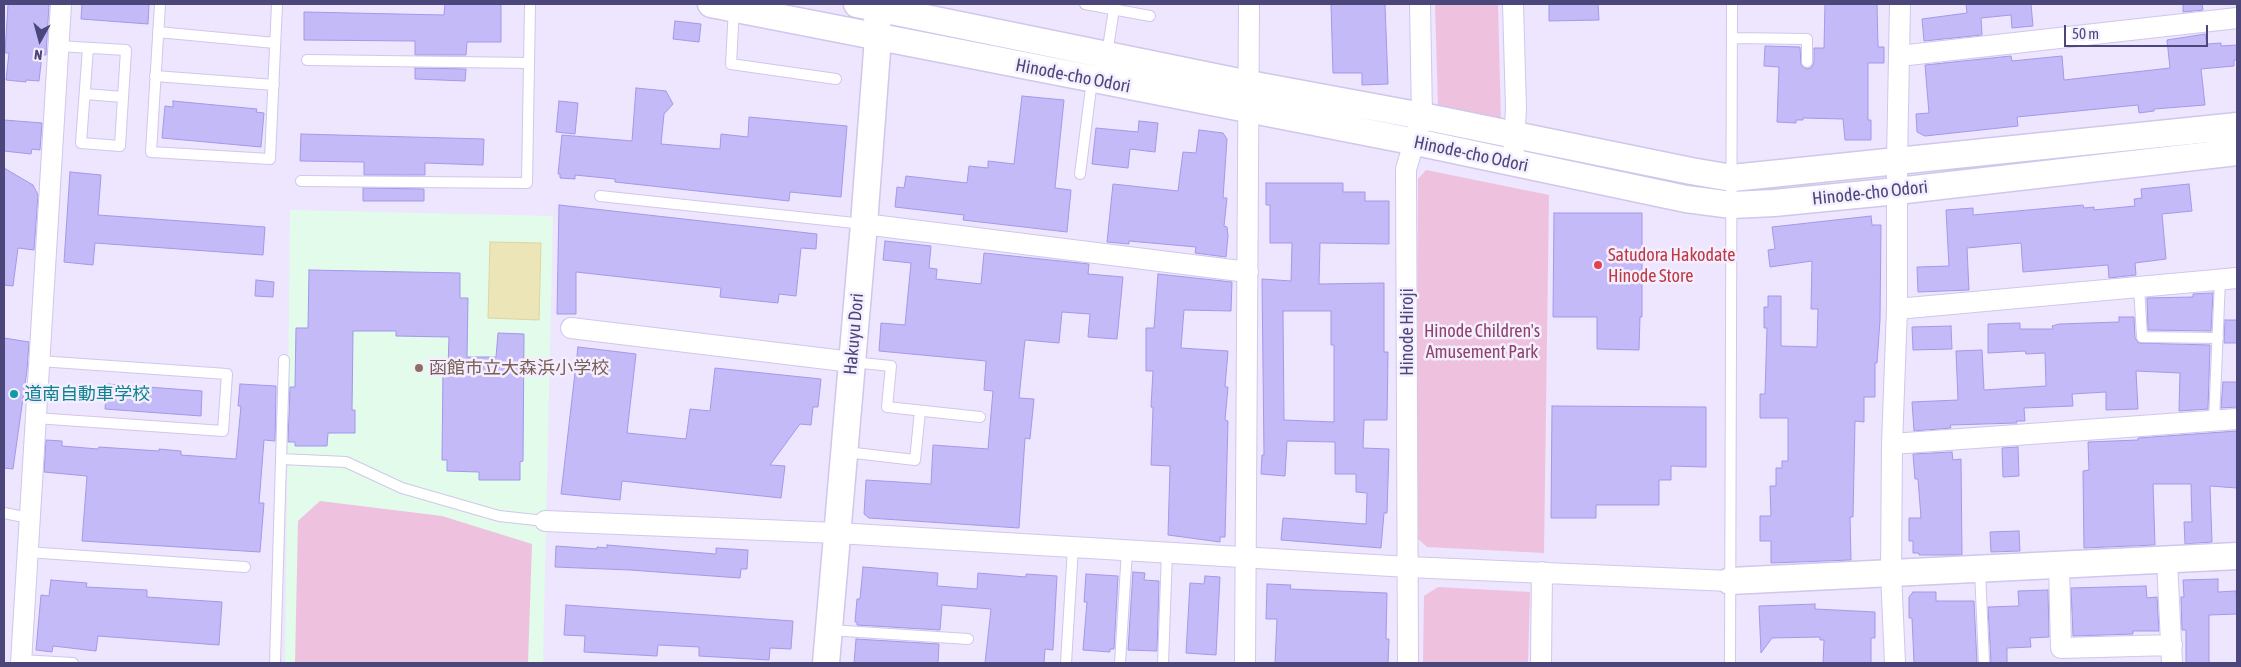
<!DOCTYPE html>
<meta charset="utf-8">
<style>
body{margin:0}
#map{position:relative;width:2241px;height:667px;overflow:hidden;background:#eee5fe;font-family:"Asap Condensed",sans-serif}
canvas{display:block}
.frame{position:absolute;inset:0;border:5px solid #4c477b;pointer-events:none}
.north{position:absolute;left:15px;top:15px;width:50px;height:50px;-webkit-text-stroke:4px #f4eeff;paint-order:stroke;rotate:187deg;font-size:14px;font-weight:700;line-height:20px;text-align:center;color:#4c477b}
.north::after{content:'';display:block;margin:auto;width:18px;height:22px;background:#4c477b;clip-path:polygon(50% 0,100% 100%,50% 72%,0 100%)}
.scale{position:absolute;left:2064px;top:25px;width:144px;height:22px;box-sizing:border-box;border:2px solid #4c477b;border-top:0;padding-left:6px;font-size:15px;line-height:18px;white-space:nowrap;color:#4c477b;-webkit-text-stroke:4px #f4eeff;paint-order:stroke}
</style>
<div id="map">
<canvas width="2241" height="667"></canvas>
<div class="frame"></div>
<div class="north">N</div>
<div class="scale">50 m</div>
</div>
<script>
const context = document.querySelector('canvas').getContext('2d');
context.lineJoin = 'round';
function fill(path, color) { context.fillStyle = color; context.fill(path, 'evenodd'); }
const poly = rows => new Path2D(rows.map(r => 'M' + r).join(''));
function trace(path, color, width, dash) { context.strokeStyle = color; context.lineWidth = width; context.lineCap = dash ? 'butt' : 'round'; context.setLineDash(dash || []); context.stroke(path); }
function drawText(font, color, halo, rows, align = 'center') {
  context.font = font + ' "Asap Condensed","Noto Sans JP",sans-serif'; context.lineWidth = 5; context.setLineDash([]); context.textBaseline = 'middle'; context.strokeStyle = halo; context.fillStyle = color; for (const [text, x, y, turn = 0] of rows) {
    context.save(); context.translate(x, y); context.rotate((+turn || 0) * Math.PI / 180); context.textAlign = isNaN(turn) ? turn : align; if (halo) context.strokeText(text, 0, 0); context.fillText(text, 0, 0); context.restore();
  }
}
fill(poly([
 [290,210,553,216,543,663,285,663]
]), '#e2fbeb');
fill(poly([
 [1435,4,1498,4,1501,122,1438,108],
 [1426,170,1549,195,1544,553,1427,547,1416,537,1418,179],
 [320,501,442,516,532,544,528,663,295,663,298,521],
 [1438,587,1530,592,1528,663,1423,663,1424,596]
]), '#eec2df');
const water = poly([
 [490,242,541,243,539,320,488,318,490,242]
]);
fill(water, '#ebe5b7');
trace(water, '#ded79c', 1);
const building = poly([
 [8,4,49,4,46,55,42,55,39,81,26,80,26,82,6,80,9,53,5,53,8,4],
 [82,4,149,4,148,24,81,19,82,4],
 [445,4,501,4,501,42,467,42,466,55,415,55,415,41,304,40,304,12,444,15,445,4],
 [1331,4,1385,4,1388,84,1362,85,1362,73,1333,73,1331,4],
 [1549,4,1598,4,1599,20,1549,21,1549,4],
 [1825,4,1877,4,1878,47,1884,47,1884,63,1868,63,1868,120,1871,120,1871,140,1845,140,1843,119,1803,118,1803,120,1796,120,1796,123,1777,122,1779,67,1764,66,1765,46,1800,47,1801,65,1807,69,1811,68,1814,62,1814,48,1824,48,1825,4],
 [1966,4,2031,4,2033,26,2012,28,2011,15,1981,18,1982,35,1924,41,1922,19,1967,13,1966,4],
 [2183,4,2202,4,2203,10,2183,12,2183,4],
 [675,21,701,24,699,42,673,39,675,21],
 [2205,34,2207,44,2221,43,2221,46,2237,45,2237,60,2234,60,2234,66,2201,69,2205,105,2154,109,2154,111,2139,113,2138,105,2017,117,2018,126,1925,136,1917,132,1916,114,1929,113,1925,65,2011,56,2012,61,2062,56,2064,80,2170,68,2167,40,2205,34],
 [415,68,466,69,465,81,415,79,415,68],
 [636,88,666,91,673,104,664,114,661,144,720,149,721,134,748,137,749,117,847,126,841,197,790,192,789,201,615,182,615,179,575,175,575,179,560,178,560,174,558,174,562,135,632,141,636,88],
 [1022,96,1064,100,1055,188,1071,190,1067,232,963,220,964,215,895,207,897,187,904,188,906,176,967,183,969,166,988,168,988,161,1014,164,1022,96],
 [173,101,257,109,256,112,264,113,261,147,162,138,165,106,173,107,173,101],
 [559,101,578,103,575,134,556,132,559,101],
 [4,120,42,123,40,150,32,149,31,154,4,151,4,120],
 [1139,121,1158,123,1155,152,1130,149,1128,168,1092,164,1096,128,1138,132,1139,121],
 [1199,130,1223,133,1227,139,1223,198,1227,198,1224,226,1227,227,1228,236,1226,257,1195,253,1196,247,1129,241,1129,244,1107,242,1113,184,1178,191,1183,152,1196,153,1199,130],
 [301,134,484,139,483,165,425,163,425,175,364,175,364,162,300,161,301,134],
 [4,168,33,185,38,195,34,250,18,248,13,286,4,285,4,168],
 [70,172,101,175,98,215,265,227,263,255,95,243,93,265,64,262,70,172],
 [1266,183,1343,183,1343,192,1365,192,1365,201,1389,201,1389,244,1320,243,1319,284,1384,283,1384,352,1388,352,1387,420,1364,420,1363,448,1389,449,1387,513,1384,513,1381,548,1281,540,1283,518,1366,524,1367,493,1356,492,1356,474,1335,474,1335,442,1287,441,1285,476,1261,474,1262,455,1264,455,1262,279,1291,281,1292,243,1270,243,1270,205,1266,205,1266,183],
 [1283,311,1331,311,1331,345,1334,345,1334,422,1284,420,1283,311],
 [2189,184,2192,211,2162,214,2166,259,2135,263,2136,275,2109,278,2108,265,2023,272,2021,243,1967,248,1969,290,1918,292,1917,267,1949,266,1946,210,1973,208,1973,215,2083,205,2084,208,2094,207,2094,210,2135,206,2134,199,2142,198,2141,189,2189,184],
 [363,188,424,189,424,201,363,201,363,188],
 [559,205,817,234,816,249,801,248,796,296,779,294,778,303,720,297,721,288,576,272,576,314,557,314,559,205],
 [1554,213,1642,213,1642,317,1640,317,1639,350,1597,349,1597,317,1553,317,1554,213],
 [1871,216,1872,225,1881,225,1880,320,1877,363,1875,363,1875,397,1864,397,1864,422,1855,421,1853,517,1850,517,1851,560,1771,563,1771,541,1760,541,1760,516,1771,516,1770,486,1776,486,1776,468,1782,468,1782,461,1788,461,1788,418,1760,418,1760,394,1765,394,1767,328,1764,328,1764,307,1768,307,1768,296,1781,296,1781,346,1817,347,1818,309,1811,309,1812,261,1770,267,1768,250,1775,249,1772,227,1871,216],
 [885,241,931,246,929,268,937,269,936,279,981,284,984,253,1089,264,1088,274,1123,277,1117,339,1088,337,1090,314,1062,312,1059,343,1025,340,1019,398,1034,399,1030,439,1025,438,1019,528,869,518,864,514,866,480,931,484,933,445,988,449,993,391,984,390,986,361,879,351,881,323,905,325,911,263,883,260,885,241],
 [309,270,460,273,460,298,468,298,467,357,496,357,498,333,524,334,523,461,520,462,520,480,479,480,479,472,447,471,447,460,442,460,443,368,448,368,449,337,396,336,396,331,353,331,352,410,355,410,355,433,328,433,327,446,295,446,295,442,288,442,290,387,295,387,296,328,308,328,309,270],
 [1158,274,1232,282,1231,311,1184,310,1181,348,1228,351,1225,387,1228,387,1225,420,1228,421,1225,537,1220,537,1220,542,1168,535,1170,466,1151,465,1153,408,1151,407,1153,371,1146,371,1146,328,1154,328,1158,274],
 [256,280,274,282,273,297,255,296,256,280],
 [2213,293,2211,331,2148,330,2147,298,2193,297,2193,294,2213,293],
 [2119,317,2134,317,2135,338,2139,343,2210,345,2208,409,2179,411,2180,373,2136,371,2138,409,2106,410,2106,392,2072,394,2073,406,2024,408,2025,421,2016,421,2017,423,1950,425,1951,428,1914,431,1912,402,1958,400,1956,351,1982,350,1984,390,2046,386,2045,353,2026,354,2025,351,1988,353,1988,324,2020,323,2020,329,2053,329,2052,326,2059,324,2119,322,2119,317],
 [2225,320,2237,320,2237,343,2224,343,2225,320],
 [1951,326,1952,349,1913,350,1912,327,1951,326],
 [4,338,29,342,27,370,13,469,4,468,4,338],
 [578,347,636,354,627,433,686,439,690,409,710,411,715,368,821,379,818,407,813,407,811,425,800,424,770,465,785,466,781,498,622,481,620,500,561,494,578,347],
 [2223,382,2237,382,2237,407,2221,408,2223,382],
 [107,384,202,391,201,416,105,409,107,384],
 [240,384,276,386,275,441,264,440,259,503,264,503,260,552,82,541,87,476,44,472,46,440,62,441,62,446,98,449,99,447,159,451,159,449,181,451,181,455,236,459,241,406,238,406,240,384],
 [1552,406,1706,407,1706,467,1671,466,1671,480,1659,480,1659,505,1596,505,1596,518,1551,518,1552,406],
 [2237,431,2237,488,2210,486,2212,542,2185,544,2184,522,2192,522,2191,484,2153,484,2155,545,2084,548,2083,471,2089,470,2088,442,2138,440,2138,438,2237,431],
 [2018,447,2019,476,2003,477,2002,448,2018,447],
 [1952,452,1953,460,1961,459,1962,555,1919,555,1919,553,1913,553,1913,541,1909,541,1909,518,1921,518,1918,479,1915,479,1913,454,1952,452],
 [2019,531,2020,551,1991,552,1990,532,2019,531],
 [607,545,716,554,716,548,748,550,747,569,741,569,740,578,630,570,555,567,556,546,597,549,597,547,607,548,607,545],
 [863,567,938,573,937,586,977,589,978,573,1026,577,1026,574,1057,576,1053,650,1045,649,1044,663,985,663,991,609,942,605,940,630,857,625,857,622,855,622,857,599,860,599,863,567],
 [1133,572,1145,573,1144,580,1159,581,1157,651,1128,650,1133,572],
 [1086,574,1118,576,1114,649,1110,649,1110,652,1083,650,1087,602,1084,602,1086,574],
 [1205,576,1220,577,1216,655,1186,653,1190,583,1204,584,1205,576],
 [2218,579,2218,592,2236,591,2237,614,2209,615,2209,663,2186,663,2186,630,2182,630,2181,597,2184,597,2183,580,2218,579],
 [51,580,87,583,86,587,147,590,147,597,222,602,219,645,98,636,96,651,53,646,52,652,36,650,41,595,49,596,51,580],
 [1267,584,1291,585,1290,589,1387,593,1386,639,1389,639,1388,663,1275,663,1277,619,1266,619,1267,584],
 [2146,586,2147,598,2157,597,2159,631,2133,631,2133,634,2073,636,2071,588,2146,586],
 [2048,590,2049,637,2030,638,2031,647,2007,648,2007,663,1991,663,1988,607,2019,606,2018,591,2048,590],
 [1913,592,1936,592,1936,601,1974,601,1977,663,1914,663,1912,618,1909,618,1909,597,1913,592],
 [1815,604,1815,609,1875,612,1875,638,1871,638,1871,663,1823,663,1824,640,1820,640,1820,637,1772,638,1761,653,1759,606,1815,604],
 [566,605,793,621,791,649,770,648,769,660,699,656,699,647,658,645,657,656,584,652,585,636,564,635,566,605],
 [856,639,939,644,938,663,854,663,856,639]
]);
fill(building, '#c3baf7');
trace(building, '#a398eb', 1);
const service = poly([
 [160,4,151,152,270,159,277,4],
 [1085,4,1150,16],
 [734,8,731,64,836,79],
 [158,32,275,43],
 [1732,38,1807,39,1807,62],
 [58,46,126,50,120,146,81,143,88,48],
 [1107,54,1114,9],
 [307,60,529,63],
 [155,76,274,85],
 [85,94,123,97],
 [1080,174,1092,80],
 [301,181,527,183,530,4],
 [600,196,864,224],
 [2139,287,2142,337,2218,338],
 [852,362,891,366,887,407,980,417],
 [35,418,223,431,227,374,39,361],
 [2214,421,2220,280],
 [846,452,915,460,920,411],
 [281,459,346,462,402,488,499,516,545,521],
 [4,513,29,518],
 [27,552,245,567],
 [1980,570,1984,663],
 [829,630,968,639],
 [21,660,73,663],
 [275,663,284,360],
 [1066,663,1073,547],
 [1120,663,1127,550],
 [1163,663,1167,553],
 [1730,663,1732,4]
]);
const minor = poly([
 [1899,56,2237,18],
 [1513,163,1516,108,1513,4],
 [864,224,1248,272],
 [1897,309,2237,278],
 [571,328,852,362],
 [1892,444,2237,419],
 [545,521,837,533,1408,567,1730,581],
 [2167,560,2172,663],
 [2059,566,2061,648,2172,645],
 [21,663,61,4],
 [1245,663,1249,4],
 [1408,663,1406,169,1422,116,1420,4],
 [1541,663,1542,572],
 [1895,663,1891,573,1892,444,1897,309,1897,161,1900,4]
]);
const tertiary = poly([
 [711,4,1416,142,1686,199,1732,205,1774,203,1897,191,2237,152],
 [857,4,1249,84,1422,116,1691,171,1732,178,2237,126],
 [1730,581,2237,556],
 [826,663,864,224,878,38,877,21]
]);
trace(service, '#d0c7eb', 12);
trace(minor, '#d0c7eb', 22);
trace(tertiary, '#d0c7eb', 29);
trace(service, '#fff', 10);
trace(minor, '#fff', 20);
trace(tertiary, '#fff', 26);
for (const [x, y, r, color] of [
 [1598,265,5,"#e0444e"],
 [419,368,5,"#8d6e63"],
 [14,394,5,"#0f9aa8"]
]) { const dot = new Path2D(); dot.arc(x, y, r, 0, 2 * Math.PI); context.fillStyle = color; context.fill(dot); trace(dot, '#f4eeff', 2); }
drawText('18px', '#4c477b', '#f4eeff', [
 ["Hinode-cho Odori",1073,76,11],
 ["Hinode-cho Odori",1471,154,12],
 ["Hinode-cho Odori",1870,193,-6],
 ["Hinode Hiroji",1407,332,-90],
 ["Hakuyu Dori",854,334,-85]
]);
drawText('18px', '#be3a42', '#f4eeff', [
 ["Satudora Hakodate",1608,255],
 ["Hinode Store",1608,276]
], 'left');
drawText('18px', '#8f426c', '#f4eeff', [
 ["Hinode Children's",1482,331],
 ["Amusement Park",1482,352]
]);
drawText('18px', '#785e54', '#f4eeff', [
 ["函館市立大森浜小学校",429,368]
], 'left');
drawText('18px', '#0d838f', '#f4eeff', [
 ["道南自動車学校",24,394]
], 'left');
</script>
